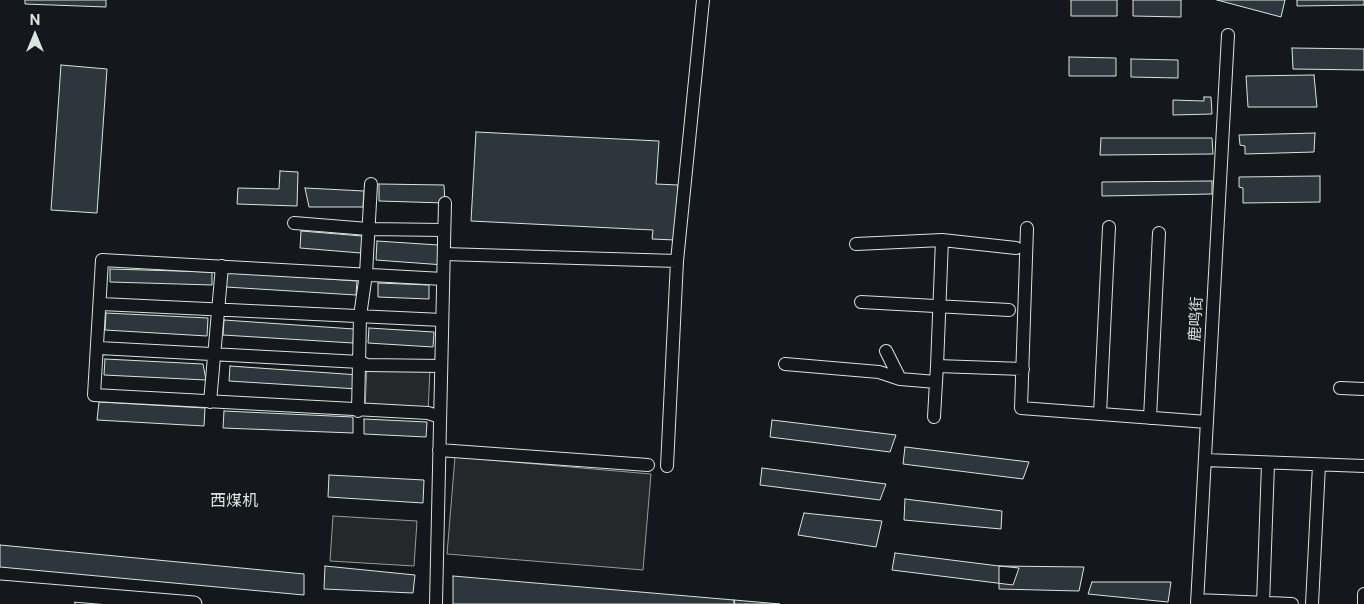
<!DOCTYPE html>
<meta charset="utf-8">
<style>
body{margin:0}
#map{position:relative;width:1364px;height:604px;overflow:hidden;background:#14181c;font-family:"Public Sans",sans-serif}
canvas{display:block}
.north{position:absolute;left:10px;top:10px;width:50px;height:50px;-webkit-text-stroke:4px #14181c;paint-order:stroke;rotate:0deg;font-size:14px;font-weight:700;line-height:20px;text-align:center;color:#d8e6dc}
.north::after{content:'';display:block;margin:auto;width:18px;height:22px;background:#d8e6dc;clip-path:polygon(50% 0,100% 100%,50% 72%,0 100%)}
</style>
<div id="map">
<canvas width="1364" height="604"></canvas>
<div class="north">N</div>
</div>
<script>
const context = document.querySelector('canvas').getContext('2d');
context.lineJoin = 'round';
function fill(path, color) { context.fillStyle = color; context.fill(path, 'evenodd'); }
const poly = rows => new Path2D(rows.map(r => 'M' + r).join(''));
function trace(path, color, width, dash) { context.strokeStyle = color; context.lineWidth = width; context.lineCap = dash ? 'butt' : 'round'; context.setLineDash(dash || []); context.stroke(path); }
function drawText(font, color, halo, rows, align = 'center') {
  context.font = font + ' "Public Sans","Noto Sans SC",sans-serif'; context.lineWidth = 4; context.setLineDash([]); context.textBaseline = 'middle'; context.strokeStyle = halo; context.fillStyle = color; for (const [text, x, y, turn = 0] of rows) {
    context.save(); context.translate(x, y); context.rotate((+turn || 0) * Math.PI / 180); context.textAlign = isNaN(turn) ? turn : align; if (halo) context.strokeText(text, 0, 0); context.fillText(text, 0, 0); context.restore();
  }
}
const parking = poly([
 [367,365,430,368,428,413,365,410,367,365],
 [455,457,651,474,643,570,447,554,455,457],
 [333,516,417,521,414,566,330,561,333,516]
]);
fill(parking, '#24282b');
trace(parking, '#939e99', 1);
const building = poly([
 [25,0,106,0,106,7,25,4,25,0],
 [1071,0,1117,0,1117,16,1071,16,1071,0],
 [1133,0,1181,0,1181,17,1133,16,1133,0],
 [1217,0,1285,0,1281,17,1217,0],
 [1297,0,1364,0,1364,5,1297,6,1297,0],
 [1292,48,1364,49,1364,70,1293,69,1292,48],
 [1069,57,1116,58,1116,76,1069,76,1069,57],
 [1131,59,1178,60,1178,78,1131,77,1131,59],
 [61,65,107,69,97,213,51,210,61,65],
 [1314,75,1317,107,1248,107,1246,76,1314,75],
 [1204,97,1211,97,1212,114,1173,115,1173,100,1204,101,1204,97],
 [476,132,659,141,656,184,678,185,675,240,652,239,653,230,471,221,476,132],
 [1315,133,1314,152,1245,154,1245,146,1240,145,1239,135,1315,133],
 [1101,138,1212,138,1213,154,1100,155,1101,138],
 [280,171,298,172,297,206,237,204,238,188,279,189,280,171],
 [1320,176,1320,202,1243,203,1243,188,1239,187,1239,177,1320,176],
 [1212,181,1212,194,1102,196,1102,182,1212,181],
 [379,184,444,185,445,203,379,201,379,184],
 [305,188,364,191,363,207,309,207,305,188],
 [301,231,362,236,361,253,300,248,301,231],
 [377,241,438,245,444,265,376,260,377,241],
 [110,269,212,272,212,285,110,282,110,269],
 [227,272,357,281,356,295,226,287,227,272],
 [378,283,429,285,429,299,378,297,378,283],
 [106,313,208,318,207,336,105,330,106,313],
 [224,320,354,329,353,343,223,335,224,320],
 [369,328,434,332,433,347,368,343,369,328],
 [105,359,203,364,206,380,104,375,105,359],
 [230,366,359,375,358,389,229,381,230,366],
 [99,402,205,408,204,426,97,420,99,402],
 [224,411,353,417,353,433,223,428,224,411],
 [364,419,427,422,426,437,364,434,364,419],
 [772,420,896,435,890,452,770,437,772,420],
 [905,447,1029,462,1023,479,903,464,905,447],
 [762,468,886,484,880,500,760,485,762,468],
 [329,475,424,480,423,503,328,497,329,475],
 [905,499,1002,511,1001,529,904,520,905,499],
 [804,513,882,521,876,547,798,535,804,513],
 [0,545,304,574,304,595,0,567,0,545],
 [895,553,999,566,1019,568,1013,585,892,570,895,553],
 [325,566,415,575,413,593,324,589,325,566],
 [999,566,1084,567,1079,591,999,589,999,566],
 [453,576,734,600,734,604,453,604,453,576],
 [1092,582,1171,582,1168,602,1088,594,1092,582],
 [734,600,780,604,735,604,734,600]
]);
fill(building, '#2c363c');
trace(building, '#d8e6dc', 1);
const minor = poly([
 [294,223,368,229,444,230,444,244,445,203],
 [1027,228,1021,408,1207,422],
 [856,244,942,240],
 [1016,248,942,240,937,366,1023,369],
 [444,254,677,261],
 [861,302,1009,310],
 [101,304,442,320],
 [99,348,360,362,367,365,441,366],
 [886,351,900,379,936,382,937,366],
 [785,364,879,372,900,379],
 [1340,388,1364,389],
 [210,402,222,266],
 [358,411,360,316,366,274,371,184],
 [1100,414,1109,227],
 [440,417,428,413,94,395,102,260,443,279],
 [934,417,936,382],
 [1150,418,1159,233],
 [439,450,648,465],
 [1205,460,1364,466],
 [667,466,677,261,703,0],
 [1197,600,1292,604],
 [436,604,444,244],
 [1197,604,1228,35],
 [1263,604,1268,464],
 [1312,604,1319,465],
 [1364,604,1364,594]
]);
const major = poly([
 [0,588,194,604],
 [0,599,67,604]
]);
trace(minor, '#d8e6dc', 14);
trace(major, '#d8e6dc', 17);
trace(minor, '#14181c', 12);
trace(major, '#14181c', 15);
drawText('15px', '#d8e6dc', '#14181c', [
 ["鹿鸣街",1196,319,-87]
]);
drawText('16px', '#d8e6dc', '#14181c', [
 ["西煤机",234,501]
]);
</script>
